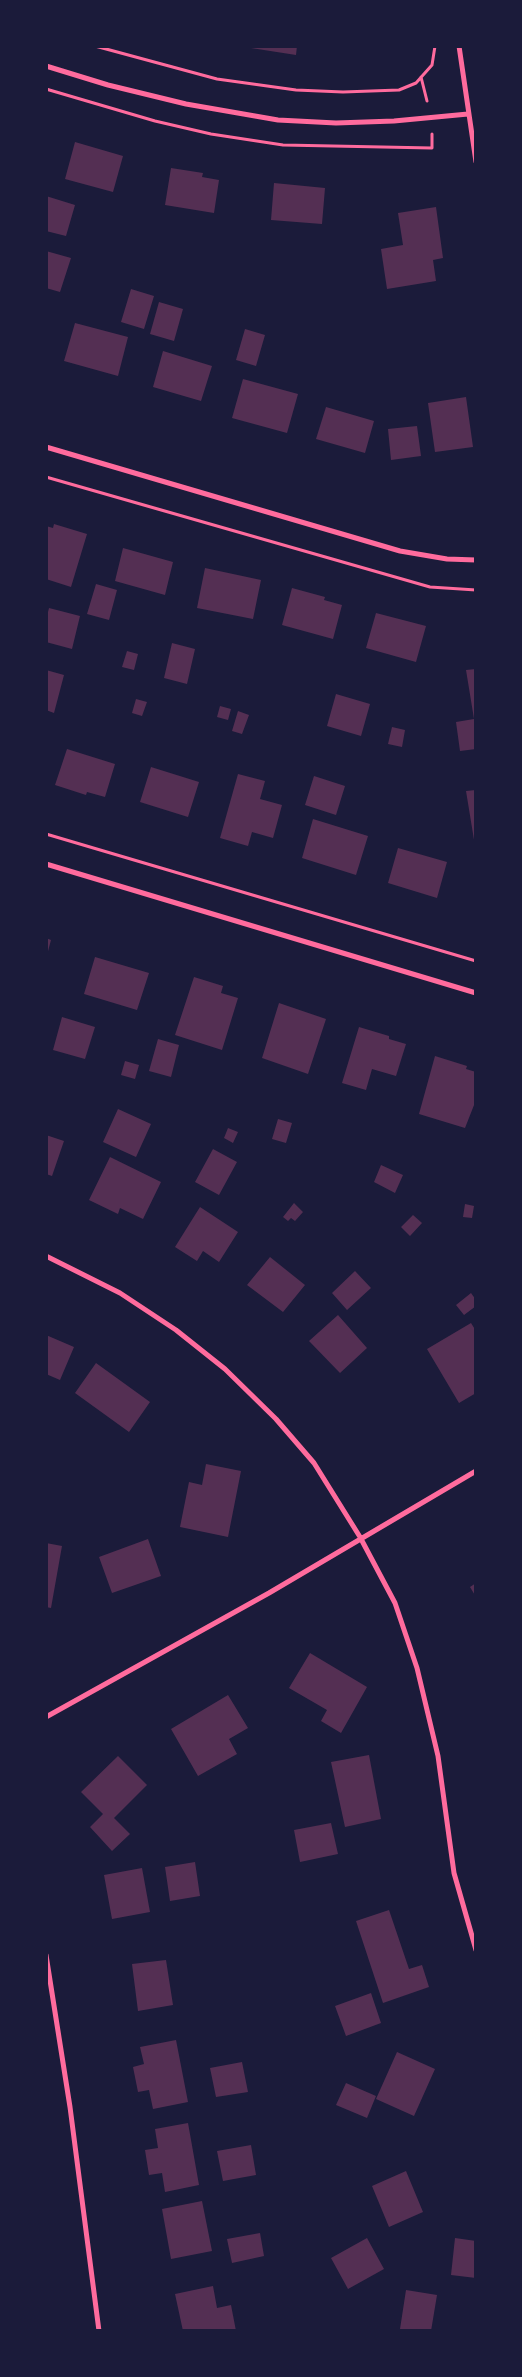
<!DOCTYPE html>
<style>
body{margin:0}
#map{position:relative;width:522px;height:2377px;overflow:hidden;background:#1b1b3a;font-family:Lora,serif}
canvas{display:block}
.frame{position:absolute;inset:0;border:48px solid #1b1b3a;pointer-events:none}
</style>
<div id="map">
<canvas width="522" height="2377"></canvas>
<div class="frame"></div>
</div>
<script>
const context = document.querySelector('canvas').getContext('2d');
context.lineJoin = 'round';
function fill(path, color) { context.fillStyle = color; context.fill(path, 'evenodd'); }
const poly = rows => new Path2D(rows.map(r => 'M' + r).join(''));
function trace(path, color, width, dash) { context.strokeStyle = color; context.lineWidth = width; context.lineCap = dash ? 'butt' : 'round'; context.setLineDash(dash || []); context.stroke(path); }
fill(poly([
 [251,46,297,46,296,55,251,48],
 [75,142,123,156,113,192,65,179],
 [171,168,203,173,202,177,219,180,214,213,165,205],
 [274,183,325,188,322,224,271,220],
 [46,196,75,205,66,236,46,231],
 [436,207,443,258,433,260,436,281,387,289,381,249,403,245,398,213],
 [46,251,71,258,60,292,46,288],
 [131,289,154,296,144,329,121,322],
 [159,302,183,309,174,341,150,334],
 [75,323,128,337,118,376,64,361],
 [245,329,265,335,256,366,236,360],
 [163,351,212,366,201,401,153,387],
 [243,379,298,394,287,433,232,418],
 [466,397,473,447,435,452,428,403],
 [326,407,374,421,365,453,316,439],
 [417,426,421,456,391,460,388,429],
 [54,524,87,534,71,587,46,579,48,562,46,561,46,526,53,528],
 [123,548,173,562,165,595,115,581],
 [205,568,261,580,253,619,197,608],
 [96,584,117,590,109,620,87,614],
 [292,588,325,597,324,600,342,605,333,639,282,625],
 [49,608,80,616,72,649,46,642,46,620],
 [376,613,426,626,416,662,366,648],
 [172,643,195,649,187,684,164,678],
 [127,651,138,654,134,670,122,667],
 [476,669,476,749,460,751,456,722,474,719,466,670],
 [46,670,64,675,54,713,46,710],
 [336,694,370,704,361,736,327,726],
 [136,699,147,702,142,716,132,713],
 [220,706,231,709,228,720,217,717],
 [238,711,249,715,242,734,232,731],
 [392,727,405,730,402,747,388,744],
 [67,749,115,764,105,797,87,792,86,795,55,785],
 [151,767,199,782,188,817,140,802],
 [238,774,265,781,260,799,282,805,273,838,252,832,248,846,220,838],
 [314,776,345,786,336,815,305,805],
 [476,790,476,846,475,846,466,791],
 [313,819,368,836,356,875,302,858],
 [398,848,447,862,437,898,388,883],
 [46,938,51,940,47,955,46,955],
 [95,957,149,973,137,1010,84,994],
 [194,977,223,986,221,993,238,998,222,1050,175,1035],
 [279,1003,326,1019,308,1074,262,1058],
 [62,1017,95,1027,85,1059,53,1050],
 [359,1027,389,1036,389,1039,406,1044,396,1076,372,1069,366,1090,342,1083],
 [158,1039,179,1045,171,1077,149,1071],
 [435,1056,467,1066,466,1069,476,1072,476,1100,465,1128,419,1114],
 [125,1061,139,1065,135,1079,121,1075],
 [118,1109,151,1124,136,1157,103,1142],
 [278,1119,292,1123,286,1143,272,1139],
 [228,1128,238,1132,233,1143,224,1138],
 [46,1135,64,1141,52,1176,46,1174],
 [213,1149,237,1162,219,1195,195,1182],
 [110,1157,161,1182,143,1219,120,1208,118,1214,89,1200],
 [381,1165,403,1175,395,1193,374,1182],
 [294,1203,303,1212,295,1221,291,1218,288,1221,283,1217],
 [465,1204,474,1206,472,1218,463,1217],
 [200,1207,238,1232,219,1262,203,1251,197,1261,175,1247],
 [413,1215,422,1223,410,1236,401,1227],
 [270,1257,305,1285,283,1312,247,1285],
 [355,1271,371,1288,347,1310,332,1293],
 [471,1293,476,1300,476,1306,464,1315,456,1305],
 [338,1315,367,1348,340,1373,309,1341],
 [471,1323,476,1331,476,1393,459,1403,427,1349],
 [46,1335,74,1347,60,1380,46,1374],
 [96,1363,150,1402,129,1432,75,1393],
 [206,1464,241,1471,228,1537,180,1527,189,1482,202,1485],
 [148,1539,161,1576,112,1593,99,1557],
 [46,1543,62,1546,51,1608,46,1607],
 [476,1583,476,1597,470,1587],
 [310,1653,367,1687,341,1733,321,1721,327,1710,289,1688],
 [228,1695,248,1728,229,1739,237,1754,198,1776,171,1729],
 [369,1755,381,1819,345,1827,331,1762],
 [118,1756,147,1785,114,1818,130,1834,112,1851,90,1827,103,1814,81,1792],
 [331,1823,338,1854,300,1862,294,1830],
 [195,1862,200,1896,170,1901,165,1867],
 [142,1868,150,1912,112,1919,104,1875],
 [389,1910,409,1969,422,1965,429,1987,383,2003,356,1921],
 [166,1960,173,2005,138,2011,132,1964],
 [371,1993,381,2023,346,2036,335,2006],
 [176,2040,188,2102,153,2109,149,2090,138,2092,133,2067,144,2064,140,2047],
 [397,2052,435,2069,414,2116,376,2099],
 [242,2062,248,2092,216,2097,210,2068],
 [346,2083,376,2096,367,2118,336,2105],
 [188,2123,199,2185,165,2192,162,2173,149,2175,145,2150,158,2148,155,2129],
 [251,2145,256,2175,223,2181,217,2151],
 [406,2171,423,2212,389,2227,372,2186],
 [202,2201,212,2251,171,2259,162,2209],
 [260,2233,264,2256,232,2263,227,2239],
 [367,2238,384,2269,348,2289,331,2258],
 [455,2238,476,2241,476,2278,451,2275],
 [213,2286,217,2308,231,2305,236,2331,183,2331,175,2294],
 [406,2290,437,2295,431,2331,400,2329]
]), '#542f53');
trace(poly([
 [95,46,217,79,296,90,343,92,399,90,416,83,432,65,435,46],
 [421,77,427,101],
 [46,89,155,121,211,134,283,145,432,148,432,134],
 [46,477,430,587,476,590],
 [46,834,476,961]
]), '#ff6b9d', 3);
trace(poly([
 [459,46,476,162],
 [46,66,108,85,186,104,278,120,336,123,394,121,468,114],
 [46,447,400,551,447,559,476,560],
 [46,864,476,993],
 [46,1256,120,1293,176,1330,225,1369,276,1419,314,1463,360,1537,395,1603,417,1668,438,1756,454,1873,476,1950],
 [46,1717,269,1593,476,1471],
 [46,1955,70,2107,99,2331]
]), '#ff6b9d', 5);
</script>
